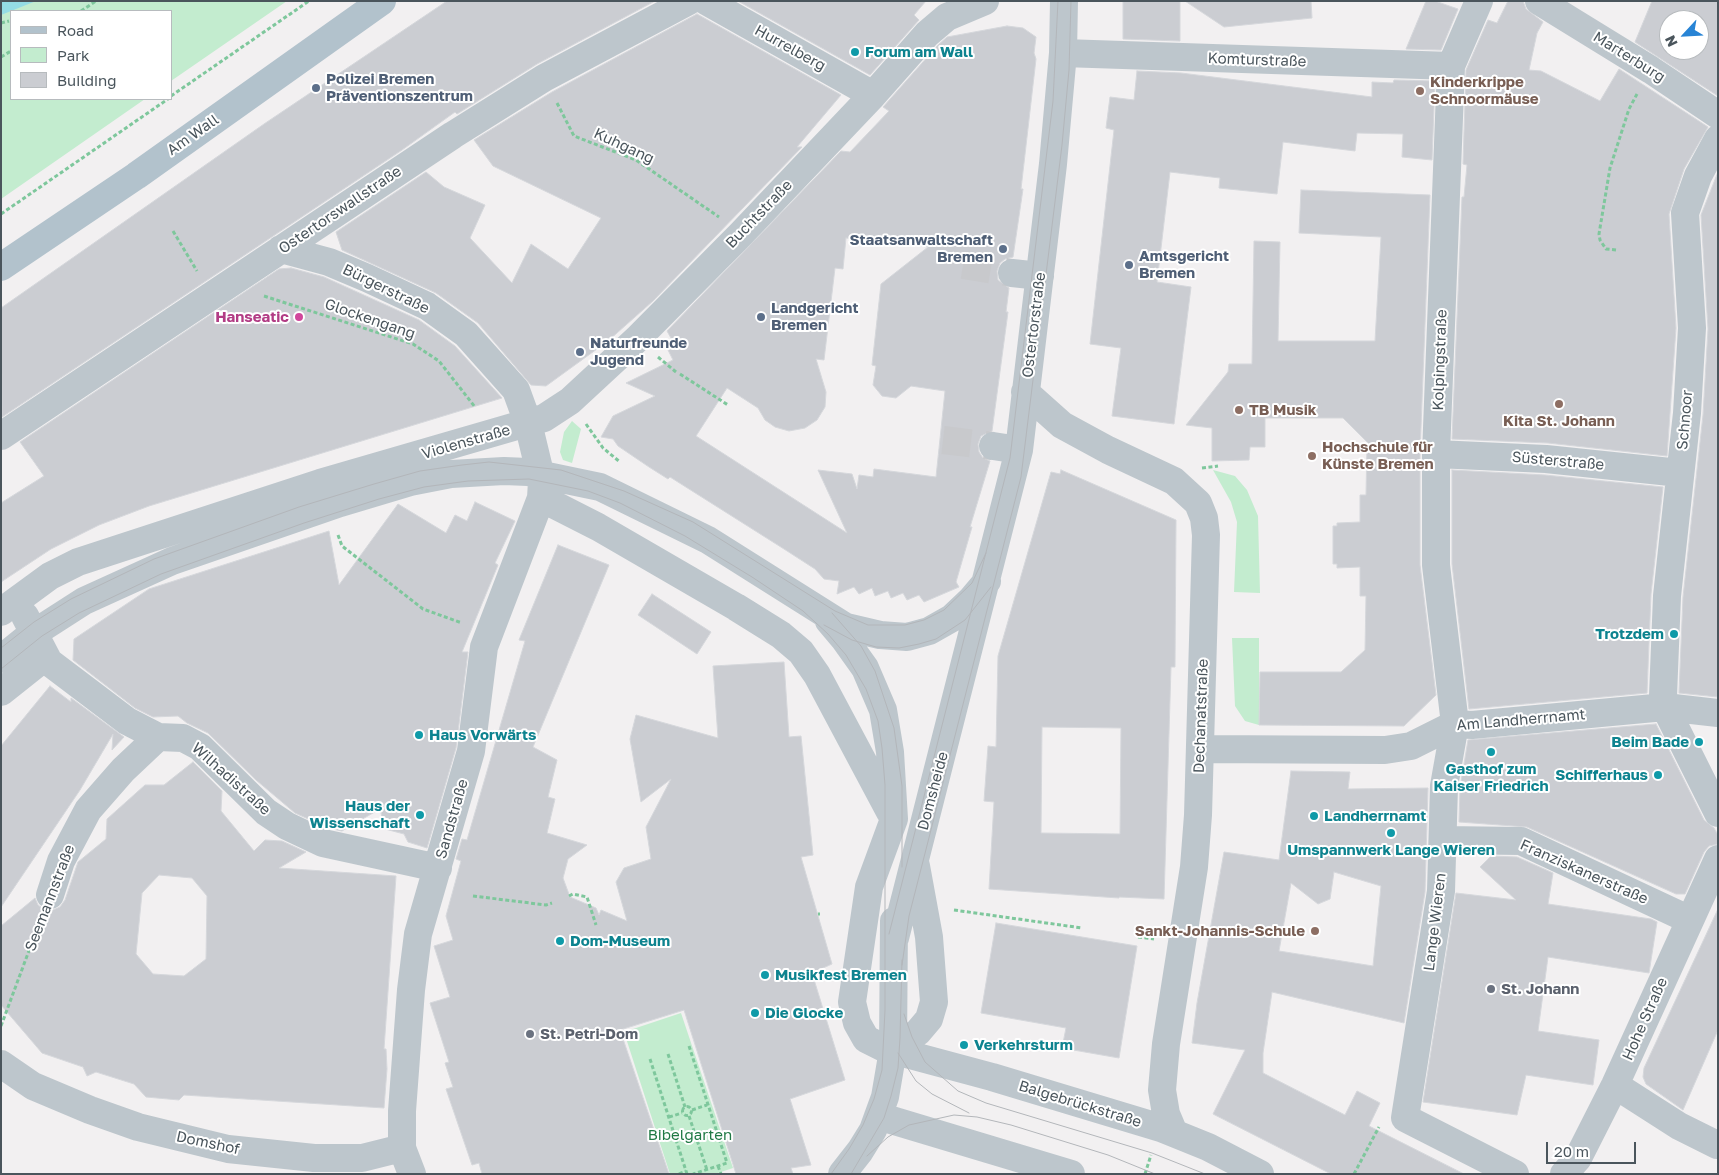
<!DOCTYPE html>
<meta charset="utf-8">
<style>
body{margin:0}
#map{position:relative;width:1719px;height:1175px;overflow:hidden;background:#f2f0f1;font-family:"Golos Text",sans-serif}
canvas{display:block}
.frame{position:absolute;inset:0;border:2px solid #4a555c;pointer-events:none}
.legend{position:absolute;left:10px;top:10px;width:162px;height:90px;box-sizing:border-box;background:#fff;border:1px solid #b7bbbe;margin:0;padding:6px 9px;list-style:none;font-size:15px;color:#4a555c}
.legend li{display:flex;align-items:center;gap:10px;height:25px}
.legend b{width:25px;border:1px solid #b7bbbe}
.north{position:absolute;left:1659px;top:10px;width:50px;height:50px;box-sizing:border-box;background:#fff;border:1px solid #b7bbbe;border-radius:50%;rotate:245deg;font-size:14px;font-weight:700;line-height:20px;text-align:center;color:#4a555c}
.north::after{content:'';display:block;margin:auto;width:18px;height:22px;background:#2884d5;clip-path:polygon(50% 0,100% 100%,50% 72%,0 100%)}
.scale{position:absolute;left:1546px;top:1142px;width:90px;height:22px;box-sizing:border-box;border:2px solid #4a555c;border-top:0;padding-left:6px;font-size:15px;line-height:18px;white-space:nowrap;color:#4a555c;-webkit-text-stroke:4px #fff;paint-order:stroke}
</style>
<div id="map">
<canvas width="1719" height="1175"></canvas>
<div class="frame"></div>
<ul class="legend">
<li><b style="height:6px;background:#b2c2cc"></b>Road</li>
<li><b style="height:14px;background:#c3eccf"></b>Park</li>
<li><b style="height:14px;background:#cbcdd2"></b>Building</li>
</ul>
<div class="north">N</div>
<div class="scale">20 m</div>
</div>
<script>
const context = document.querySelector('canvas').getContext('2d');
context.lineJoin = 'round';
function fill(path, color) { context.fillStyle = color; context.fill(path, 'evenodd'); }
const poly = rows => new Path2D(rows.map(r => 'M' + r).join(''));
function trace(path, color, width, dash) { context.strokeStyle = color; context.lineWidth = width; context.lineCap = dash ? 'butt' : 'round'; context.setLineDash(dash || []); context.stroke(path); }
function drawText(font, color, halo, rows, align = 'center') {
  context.font = font + ' "Golos Text",sans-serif'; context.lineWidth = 4; context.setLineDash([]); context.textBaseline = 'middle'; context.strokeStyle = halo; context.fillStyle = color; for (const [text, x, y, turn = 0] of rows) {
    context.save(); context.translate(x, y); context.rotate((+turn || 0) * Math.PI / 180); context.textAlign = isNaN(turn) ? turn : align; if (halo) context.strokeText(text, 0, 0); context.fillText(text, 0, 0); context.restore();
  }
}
fill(poly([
 [1,1,287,1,171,81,171,11,11,11,11,99,145,99,1,199],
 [572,421,581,429,572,463,563,460,560,452,564,432],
 [1213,470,1235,476,1247,490,1258,516,1260,593,1234,592,1237,522,1231,502],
 [1232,638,1259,638,1259,725,1245,721,1235,706],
 [681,1013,733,1168,715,1174,670,1174,624,1032]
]), '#c3eccf');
fill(poly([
 [1,1,36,1,1,15]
]), '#94dce5');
const building = poly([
 [447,1,655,1,537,64,457,114,455,112,402,150,2,417,1,308,264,124,447,1],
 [738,1,926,1,914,15,919,20,870,75,738,1],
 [1123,1,1180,1,1180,41,1123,39,1123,1],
 [1185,1,1311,1,1312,18,1224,27,1185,1],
 [1426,1,1435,1,1458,9,1441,50,1406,49,1426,1],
 [1508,1,1523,1,1526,9,1543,22,1537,33,1529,70,1541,71,1600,101,1619,69,1708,127,1684,169,1669,214,1676,328,1667,456,1548,443,1452,439,1462,197,1464,197,1467,165,1463,164,1466,70,1488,20,1497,23,1508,1],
 [1652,1,1718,1,1718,96,1635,42,1652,1],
 [1669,20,1699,20,1699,50,1669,50,1669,20],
 [697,14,841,95,797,147,802,147,653,301,608,341,546,386,531,385,478,323,436,293,342,250,336,232,426,172,444,187,485,205,470,238,512,283,531,244,568,269,601,218,493,166,474,140,552,92,697,14],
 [1007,26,1023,28,1036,37,1034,53,1036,59,1021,189,1023,189,1013,257,1005,259,1000,263,997,271,998,280,1009,288,1006,312,1008,312,992,431,981,436,978,444,979,452,983,458,990,461,970,527,972,527,956,582,959,587,924,602,919,595,907,600,903,593,891,598,888,591,875,596,872,588,859,594,854,587,837,594,839,581,824,579,815,569,784,549,670,477,668,479,649,467,618,446,613,439,601,437,613,416,655,396,626,383,673,360,668,350,672,340,667,331,841,151,850,152,889,111,883,107,938,45,947,37,1007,26],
 [846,238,928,247,881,284,872,365,876,366,873,385,882,396,896,398,911,386,945,391,936,477,874,469,873,477,859,475,857,489,852,474,818,470,847,533,696,436,727,388,758,408,765,420,775,427,789,431,805,428,817,420,825,407,826,392,816,359,824,360,835,268,843,269,846,238],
 [1137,71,1181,73,1372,97,1372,82,1393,83,1394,80,1435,81,1432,160,1402,157,1403,134,1357,133,1355,151,1283,142,1277,194,1219,188,1220,178,1170,172,1157,282,1191,287,1174,424,1112,416,1121,348,1090,344,1114,130,1106,128,1110,97,1134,100,1137,71],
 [1718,172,1718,697,1679,693,1683,597,1703,415,1708,329,1701,215,1718,172],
 [1301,190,1430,195,1420,453,1420,565,1436,695,1404,726,1259,725,1260,672,1341,672,1365,650,1366,596,1360,596,1360,567,1337,568,1337,564,1333,564,1333,526,1337,526,1337,523,1360,522,1360,495,1366,495,1367,442,1343,418,1265,418,1265,447,1250,447,1249,460,1212,461,1212,428,1186,425,1228,372,1229,364,1252,364,1254,241,1280,242,1278,341,1375,341,1381,237,1299,233,1301,190],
 [291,268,324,277,419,320,455,346,502,398,149,506,99,525,51,549,1,582,1,503,44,476,20,442,279,269,291,268],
 [1061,470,1176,520,1175,667,1171,667,1164,899,1119,897,1119,898,989,889,994,802,984,801,988,746,996,747,998,656,1051,472,1060,474,1061,470],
 [1042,727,1121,728,1120,834,1041,833,1042,727],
 [1452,470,1545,475,1663,487,1651,594,1647,693,1469,709,1452,564,1452,470],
 [475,502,515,521,495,563,498,565,462,652,468,652,456,748,427,848,408,842,404,834,385,829,380,809,352,825,348,824,350,826,342,831,328,828,295,813,256,780,208,733,187,723,178,716,153,717,135,708,73,660,74,639,149,589,329,531,339,585,398,504,446,533,455,515,467,521,475,502],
 [558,545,609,565,533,747,557,760,548,797,555,799,547,833,587,845,568,859,563,878,570,897,596,908,599,915,601,910,627,921,616,882,624,868,651,859,646,827,671,779,641,802,630,739,636,715,718,738,713,666,784,662,789,737,801,736,813,855,801,857,832,964,812,973,845,1080,790,1099,811,1165,791,1168,793,1174,736,1174,684,1010,620,1030,669,1174,482,1174,479,1163,472,1165,446,1089,453,1087,445,1063,449,1062,430,1003,450,997,434,946,453,940,446,916,461,861,456,859,462,839,467,840,525,641,519,640,558,545],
 [652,594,711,632,697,654,638,615,652,594],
 [50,686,71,702,71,698,124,737,112,750,113,734,80,790,1,907,1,746,50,686],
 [1656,724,1704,820,1714,828,1718,835,1718,844,1709,846,1704,852,1685,894,1676,894,1527,827,1459,822,1460,788,1468,740,1656,724],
 [193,762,222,791,221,811,254,851,265,840,282,841,306,852,279,868,396,876,384,1049,386,1049,387,1069,384,1108,184,1095,179,1100,146,1097,134,1084,96,1072,87,1076,83,1067,42,1053,1,1005,1,926,35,898,38,905,45,910,53,910,60,907,65,900,78,862,106,839,107,819,145,785,164,785,193,762],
 [159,875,192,878,207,896,206,959,184,976,153,974,136,954,142,893,159,875],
 [1291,771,1350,772,1348,789,1428,788,1425,892,1404,1023,1272,992,1263,1053,1263,1073,1345,1115,1357,1091,1380,1103,1369,1126,1464,1174,1331,1174,1213,1114,1245,1050,1192,1043,1197,1003,1224,852,1279,860,1291,771],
 [1334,872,1381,886,1373,966,1279,951,1291,883,1318,904,1330,899,1334,872],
 [1491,856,1517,857,1553,873,1548,904,1651,919,1657,922,1649,973,1548,957,1538,1031,1599,1040,1593,1085,1526,1075,1517,1115,1423,1102,1456,893,1516,900,1480,867,1491,856],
 [1718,909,1718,1030,1683,1110,1646,1084,1643,1077,1644,1068,1718,909],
 [996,923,1137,946,1119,1058,1062,1048,1066,1028,981,1013,996,923]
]);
fill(building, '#cbcdd2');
trace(building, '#d5d7db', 1);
trace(poly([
 [963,265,1012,273],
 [943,440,993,446]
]), '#c8c9cc', 28, [28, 14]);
trace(poly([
 [81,11,96,1],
 [1,23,9,21],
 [1,57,11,51],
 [171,96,309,1],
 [557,103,574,136,636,160,719,217],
 [1,214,168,99],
 [173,231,197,271],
 [1616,250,1606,249,1600,240,1599,234,1610,168,1629,109,1637,94],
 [264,296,413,344,439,361,475,407],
 [658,357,676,372],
 [680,374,728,405],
 [586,424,603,448,620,462],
 [1202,468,1218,466],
 [338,535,342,546,423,609,462,623],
 [473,896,546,905,552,903],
 [569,896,573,894,587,897,596,925],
 [954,910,1082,928],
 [818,914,820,914],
 [1138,937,1154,939],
 [1,1026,40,921],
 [689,1046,727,1163,693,1174],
 [668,1054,685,1107],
 [650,1059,687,1174],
 '682.5 1111a4.5 4.5 0 1 1 9 0a4.5 4.5 0 1 1-9 0Z',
 [692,1110,707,1105],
 [689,1116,707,1170],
 [669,1117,682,1113],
 [718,1166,721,1174],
 [679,1174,686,1171],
 [1145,1174,1151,1155],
 [1354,1174,1379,1127]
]), '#7ec79c', 3, [4, 2.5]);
trace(poly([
 [706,1,873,95],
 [1479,1,1451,66,1436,454,1436,565,1455,724,1444,786,1441,891,1405,1118,1515,1174],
 [1539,1,1651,70,1718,115],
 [1063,53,1451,66],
 [1718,139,1698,176,1685,213,1692,328,1687,413,1667,596,1663,696,1665,707,1718,813],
 [281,249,329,262,367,278,427,306,466,334,516,390,528,423,542,481,541,498,484,647,471,751,418,934,411,990,402,1111,402,1148,412,1174],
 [1012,273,1040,276],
 [1025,392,1062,425,1108,450,1174,481,1198,503,1204,518,1206,535,1198,815,1194,867,1166,1044,1162,1090,1166,1114,1174,1133],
 [1,436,453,135,544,78,689,1],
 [993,446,1019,450],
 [1436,454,1546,459,1680,473],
 [541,498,598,527,736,607,781,635,801,652,817,675,890,812],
 [1,612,50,576,78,562,320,483,544,418,570,401,637,339,741,234,873,95,927,34,947,17,985,1],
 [25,616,49,662,127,721,158,737,183,738,200,747,266,812,287,826,323,843,438,868],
 [829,621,845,640,865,668,883,710,890,752,894,819,869,887,852,1002,857,1023,866,1039,884,1048,992,1077,1161,1128,1208,1147,1260,1174],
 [1,659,28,637,84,601,172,561,340,503,410,482,451,474,504,471,528,472,600,487,708,540,846,627,880,635,907,637,929,631,952,618,971,600,987,581],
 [1,692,45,657],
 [1201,749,1385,750,1411,746,1455,724,1472,725,1665,707,1718,713],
 [1443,840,1521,841,1690,920],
 [50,895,61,861,88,810,123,770,158,737],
 [895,938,1019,450,1053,164,1063,53,1064,1],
 [893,1050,918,1032,929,1019,934,1002,929,937,916,866],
 [1,1064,33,1086,90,1110,138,1127,228,1149,314,1158,362,1158,402,1148],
 [1615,1085,1679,1126,1717,1145,1718,1143],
 [878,1116,1071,1174],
 [842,1174,860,1151,873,1130,885,1097,893,1050,894,921],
 [1564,1174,1578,1158,1615,1085,1718,859]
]), '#bdc6cc', 28);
trace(poly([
 [1,267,136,176,382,1]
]), '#b2c2cc', 28);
trace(poly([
 [832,613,861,646,875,671,894,728,902,786,902,867],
 [824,625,852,640,876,647,899,648,919,644,936,639,965,620,991,587],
 [1,648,34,622,71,599,154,559,299,507,374,484,420,471,462,465,489,462,561,470,624,491,693,522,835,611,868,625,905,625,924,620,944,610,972,583,986,553],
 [1,669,42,636,79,613,161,574,304,523,379,499,424,487,468,481,529,479,588,491,620,503,685,536,752,577,803,611,828,634,846,655,866,689,878,721,882,748,885,785,885,1010,882,1070,874,1099,863,1125,849,1149,831,1174],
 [889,934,1010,458,1053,101,1058,1],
 [902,965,909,916,1021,477,1062,145,1069,70,1071,1],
 [904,1014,912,1037,925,1062,958,1091,986,1103,1152,1153,1205,1174],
 [898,1053,916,1081,932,1094,969,1113],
 [867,1156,888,1137,909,1125,954,1115,977,1117,1011,1125,1108,1155,1155,1174],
 [851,1174,884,1118,891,1096,898,1068,900,1038,902,960]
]), '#b3b6ba', 1);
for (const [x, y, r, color] of [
 [855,52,5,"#0f9aa8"],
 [316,88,5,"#5c6f8a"],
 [1420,91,5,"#8d6e63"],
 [1003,249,5,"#5c6f8a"],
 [1129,265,5,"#5c6f8a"],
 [299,317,5,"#d1479c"],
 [761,317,5,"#5c6f8a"],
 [580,352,5,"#5c6f8a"],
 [1559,404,5,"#8d6e63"],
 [1239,410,5,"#8d6e63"],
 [1312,456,5,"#8d6e63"],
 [1674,634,5,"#0f9aa8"],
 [419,735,5,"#0f9aa8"],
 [1699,742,5,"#0f9aa8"],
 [1491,752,5,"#0f9aa8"],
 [1658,775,5,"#0f9aa8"],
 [420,815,5,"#0f9aa8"],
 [1314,816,5,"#0f9aa8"],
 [1391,833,5,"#0f9aa8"],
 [1315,931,5,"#8d6e63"],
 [560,941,5,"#0f9aa8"],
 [765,975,5,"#0f9aa8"],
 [1491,989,5,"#6b7280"],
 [755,1013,5,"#0f9aa8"],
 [530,1034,5,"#6b7280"],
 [964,1045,5,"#0f9aa8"]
]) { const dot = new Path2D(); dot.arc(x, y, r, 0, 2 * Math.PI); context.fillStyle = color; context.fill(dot); trace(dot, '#fff', 2); }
drawText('15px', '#4a555c', '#fff', [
 ["Hurrelberg",790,48,29],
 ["Marterburg",1629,57,32],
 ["Komturstraße",1257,60,2],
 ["Am Wall",193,135,-35],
 ["Kuhgang",624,146,25],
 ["Ostertorswallstraße",340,210,-34],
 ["Buchtstraße",759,214,-46],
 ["Bürgerstraße",386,289,26],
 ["Glockengang",370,319,19],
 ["Ostertorstraße",1034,325,-83],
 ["Kolpingstraße",1440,360,-88],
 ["Schnoor",1685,420,-85],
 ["Violenstraße",466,442,-16],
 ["Süsterstraße",1558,461,5],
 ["Dechanatstraße",1201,716,-88],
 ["Am Landherrnamt",1521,720,-5],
 ["Wilhadistraße",231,779,42],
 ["Domsheide",933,791,-75],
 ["Sandstraße",452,819,-74],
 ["Franziskanerstraße",1584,872,24],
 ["Seemannstraße",50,898,-69],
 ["Lange Wieren",1435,922,-83],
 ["Hohe Straße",1645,1019,-66],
 ["Balgebrückstraße",1080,1104,17],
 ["Domshof",208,1143,12]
]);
drawText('bold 15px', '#0d838f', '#fff', [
 ["Forum am Wall",865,52],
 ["Trotzdem",1664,634,"right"],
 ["Haus Vorwärts",429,735],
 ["Beim Bade",1689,742,"right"],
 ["Gasthof zum",1491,769,"center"],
 ["Kaiser Friedrich",1491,786,"center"],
 ["Schifferhaus",1648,775,"right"],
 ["Haus der",410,806,"right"],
 ["Wissenschaft",410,823,"right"],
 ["Landherrnamt",1324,816],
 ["Umspannwerk Lange Wieren",1391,850,"center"],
 ["Dom-Museum",570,941],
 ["Musikfest Bremen",775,975],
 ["Die Glocke",765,1013],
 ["Verkehrsturm",974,1045]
], 'left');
drawText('bold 15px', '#4e5e75', '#fff', [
 ["Polizei Bremen",326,79],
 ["Präventionszentrum",326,96],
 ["Staatsanwaltschaft",993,240,"right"],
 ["Bremen",993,257,"right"],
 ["Amtsgericht",1139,256],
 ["Bremen",1139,273],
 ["Landgericht",771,308],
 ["Bremen",771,325],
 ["Naturfreunde",590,343],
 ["Jugend",590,360]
], 'left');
drawText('bold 15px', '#785e54', '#fff', [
 ["Kinderkrippe",1430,82],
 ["Schnoormäuse",1430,99],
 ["TB Musik",1249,410],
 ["Kita St. Johann",1559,421,"center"],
 ["Hochschule für",1322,447],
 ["Künste Bremen",1322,464],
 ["Sankt-Johannis-Schule",1305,931,"right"]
], 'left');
drawText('bold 15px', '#b23c85', '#fff', [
 ["Hanseatic",289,317]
], 'right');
drawText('bold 15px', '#5b616d', '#fff', [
 ["St. Johann",1501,989],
 ["St. Petri-Dom",540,1034]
], 'left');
drawText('15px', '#1f7944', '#fff', [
 ["Bibelgarten",690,1135]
]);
</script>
